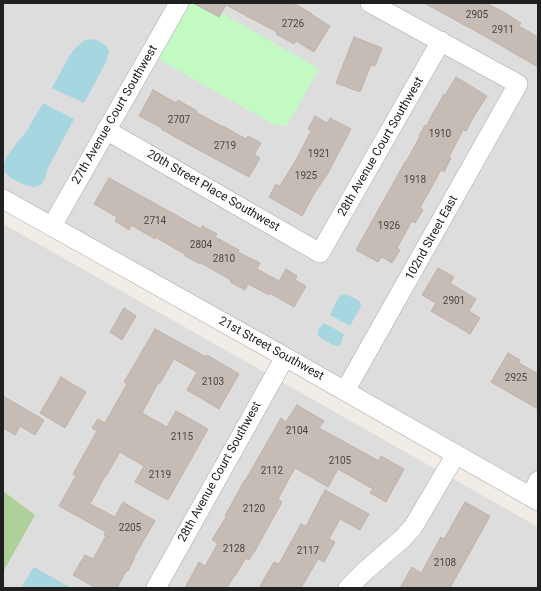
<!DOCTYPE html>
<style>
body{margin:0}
#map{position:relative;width:541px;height:591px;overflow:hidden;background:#f1ece6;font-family:Roboto,sans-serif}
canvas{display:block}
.frame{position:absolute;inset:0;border:4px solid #202020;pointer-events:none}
</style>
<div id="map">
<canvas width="541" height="591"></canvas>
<div class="frame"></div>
</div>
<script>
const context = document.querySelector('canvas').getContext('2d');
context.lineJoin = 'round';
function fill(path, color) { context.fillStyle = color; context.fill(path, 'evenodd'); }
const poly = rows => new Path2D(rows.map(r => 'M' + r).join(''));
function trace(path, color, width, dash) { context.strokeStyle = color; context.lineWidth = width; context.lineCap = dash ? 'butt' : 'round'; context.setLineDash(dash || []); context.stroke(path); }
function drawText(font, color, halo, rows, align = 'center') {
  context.font = font + ' Roboto,sans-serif'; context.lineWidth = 3.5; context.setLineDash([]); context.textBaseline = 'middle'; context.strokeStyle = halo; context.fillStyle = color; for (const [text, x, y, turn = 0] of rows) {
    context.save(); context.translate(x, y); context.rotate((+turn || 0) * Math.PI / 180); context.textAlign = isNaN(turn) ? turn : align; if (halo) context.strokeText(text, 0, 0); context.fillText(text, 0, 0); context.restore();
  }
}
fill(poly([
 [3,3,538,3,538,490,3,190],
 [3,224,538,527,538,588,3,588]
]), '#dedddd');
fill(poly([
 [3,491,35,515,3,572]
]), '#aed09a');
fill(poly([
 [190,3,204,3,319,69,288,124,283,126,273,124,158,59]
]), '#c3fac4');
fill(poly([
 [92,39,99,41,106,46,109,51,106,62,84,103,52,88,70,55,76,47,85,40],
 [43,103,74,119,48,168,45,178,41,185,34,187,25,185,11,178,4,171,3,167,6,158,16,144,26,132],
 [345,294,358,300,361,304,360,308,350,326,330,315,338,298,342,295],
 [324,323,344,334,341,343,338,346,336,346,331,344,318,336,318,330],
 [33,568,36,568,71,588,21,588]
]), '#a6d6df');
const building = poly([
 [193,3,293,3,311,13,311,14,330,26,314,52,296,41,294,44,276,34,277,32,226,5,219,17,193,3],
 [424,3,486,3,500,10,521,23,519,26,538,37,538,67,481,34,424,3],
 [354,37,382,48,375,66,371,65,360,92,336,83,354,37],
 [456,77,487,96,473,118,466,131,463,130,449,157,451,158,444,172,441,170,420,208,423,210,415,223,412,221,397,248,400,250,392,263,382,257,378,262,356,250,405,162,406,162,420,136,419,136,425,125,426,126,444,94,445,95,456,77],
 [153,90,176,103,178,100,197,111,196,112,223,127,223,126,246,139,248,136,261,143,254,155,260,158,249,177,184,142,161,129,162,128,139,116,153,90],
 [315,116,327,123,330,118,351,129,328,173,314,194,302,216,269,197,276,184,280,186,297,158,311,131,308,129,315,116],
 [109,178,201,229,202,226,217,234,215,237,239,250,238,252,260,263,257,269,279,281,286,269,297,276,295,280,306,286,294,307,270,293,269,295,248,284,245,290,230,282,231,280,201,263,200,264,185,256,186,255,155,237,155,239,131,225,129,230,115,221,117,217,94,204,109,178],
 [438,268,454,277,450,283,476,299,469,311,480,318,470,334,431,311,436,303,422,295,438,268],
 [124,308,136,316,122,340,110,332,124,308],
 [155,329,206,357,207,355,239,374,219,409,187,390,197,372,174,359,160,383,158,383,142,413,167,427,176,411,208,429,168,500,135,482,144,466,120,452,106,476,105,476,90,504,115,517,123,502,155,521,134,557,135,557,128,571,126,571,117,588,96,588,73,575,85,555,93,559,106,536,104,535,106,532,59,506,76,476,73,474,97,431,92,428,98,419,105,423,127,384,124,382,155,329],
 [508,353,520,360,519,363,538,374,538,409,491,382,508,353],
 [61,377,86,392,65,428,40,413,61,377],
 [3,396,44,420,35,435,20,426,15,435,3,428,3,396],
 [297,405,324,421,319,428,379,461,381,456,404,469,386,502,370,493,373,489,338,469,328,487,295,468,278,499,282,502,256,549,249,560,246,558,235,576,234,576,227,588,185,588,199,562,205,566,218,543,212,540,226,517,225,516,244,481,245,481,281,418,286,422,297,405],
 [325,490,369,514,360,530,340,519,329,539,335,542,324,562,318,559,301,588,259,588,274,562,279,564,301,524,306,526,325,490],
 [465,502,490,516,450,588,400,588,412,567,421,573,441,537,444,539,465,502]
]);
fill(building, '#c5bcb5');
trace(building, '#c3b2a8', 1);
const minor = poly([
 [106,130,320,253,441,41],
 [3,199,285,357,538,501],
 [52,226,179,3],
 [345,391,518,84,370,3],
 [531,497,538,481],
 [156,588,285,357],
 [348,588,364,572,403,538,413,527,456,454]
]);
trace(minor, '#a7a7a7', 20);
trace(minor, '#fff', 19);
drawText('10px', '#494745', null, [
 ["2905",477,15],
 ["2726",293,24],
 ["2911",503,30],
 ["2707",179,120],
 ["1910",440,134],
 ["2719",225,146],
 ["1921",319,154],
 ["1925",306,176],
 ["1918",415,180],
 ["2714",155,221],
 ["1926",389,226],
 ["2804",201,245],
 ["2810",224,259],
 ["2901",454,301],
 ["2925",516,378],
 ["2103",213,382],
 ["2104",297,431],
 ["2115",182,437],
 ["2105",340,461],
 ["2112",272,471],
 ["2119",160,475],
 ["2120",254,509],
 ["2205",130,528],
 ["2128",234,549],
 ["2117",308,551],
 ["2108",445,563]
]);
drawText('12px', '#202020', '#fff', [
 ["27th Avenue Court Southwest",115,115,-60],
 ["28th Avenue Court Southwest",381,147,-60],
 ["20th Street Place Southwest",213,191,30],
 ["102nd Street East",432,238,-61],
 ["21st Street Southwest",271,349,29],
 ["28th Avenue Court Southwest",220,472,-61]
]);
</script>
